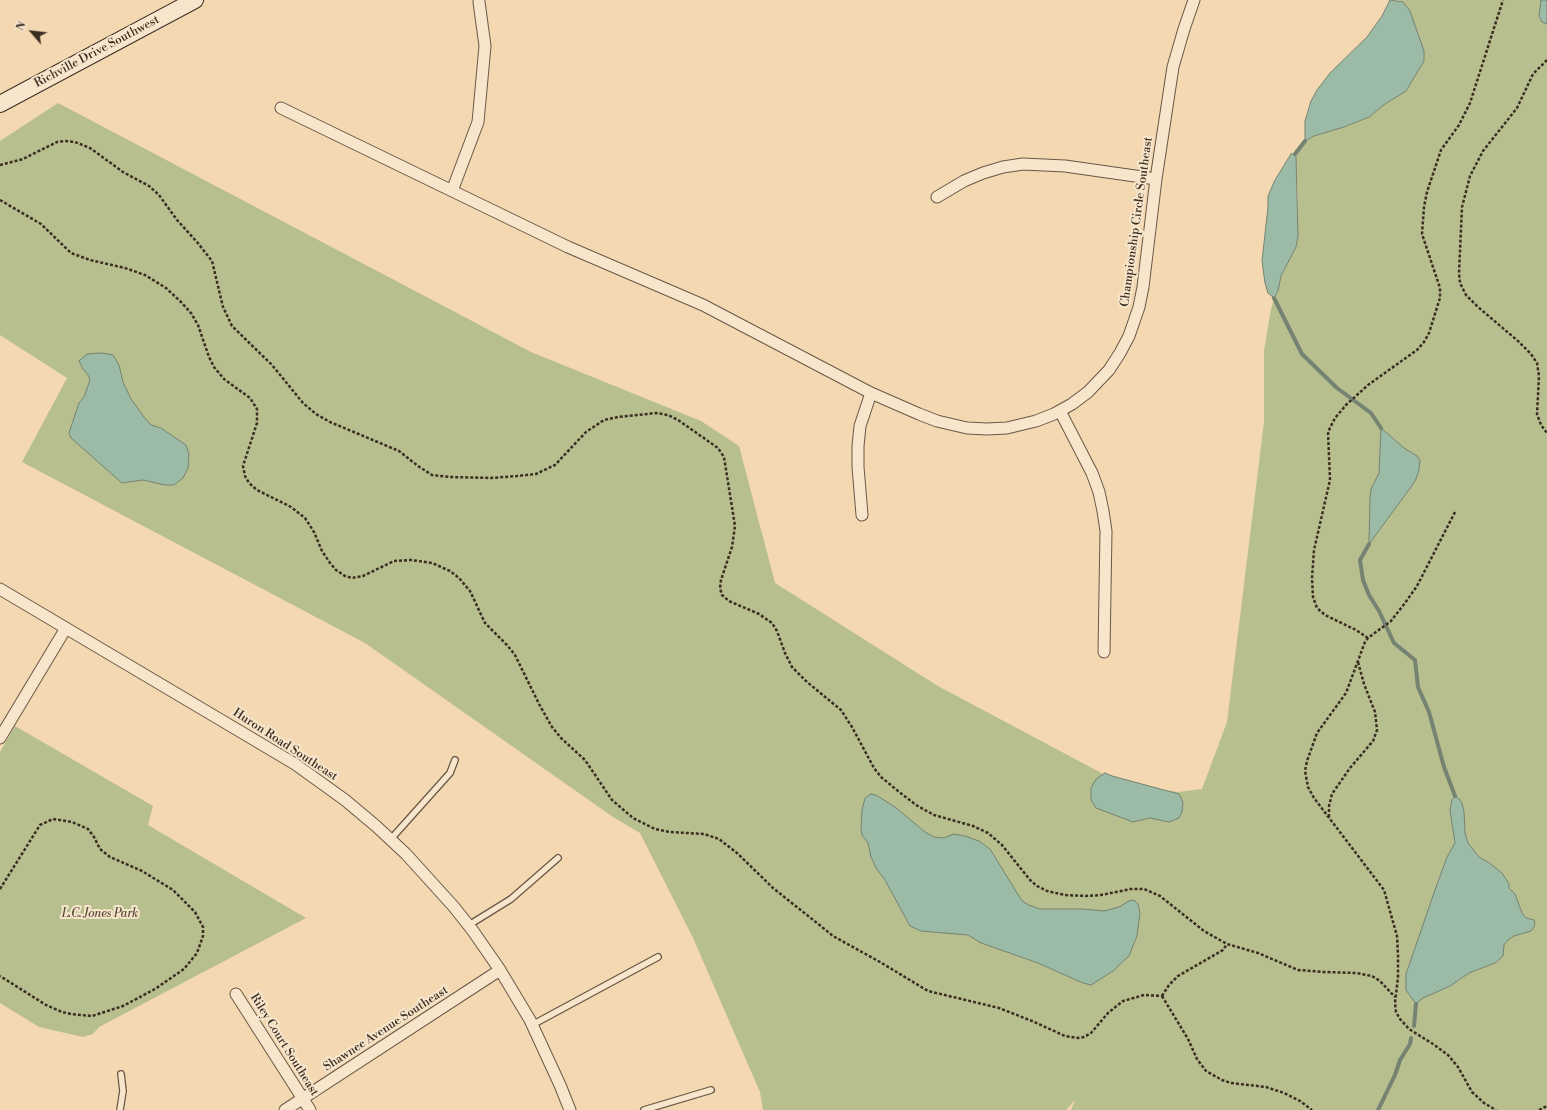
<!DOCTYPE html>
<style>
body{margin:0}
#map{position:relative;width:1547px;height:1110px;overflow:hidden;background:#f3d8b1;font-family:"Libre Bodoni",serif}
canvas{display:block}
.north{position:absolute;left:12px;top:12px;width:40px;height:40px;-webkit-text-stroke:3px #f7e6cc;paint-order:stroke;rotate:298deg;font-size:11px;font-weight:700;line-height:16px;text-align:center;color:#3b2e22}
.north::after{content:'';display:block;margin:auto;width:14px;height:18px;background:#3b2e22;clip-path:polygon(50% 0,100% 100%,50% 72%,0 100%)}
</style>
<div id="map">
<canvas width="1547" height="1110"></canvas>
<div class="north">N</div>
</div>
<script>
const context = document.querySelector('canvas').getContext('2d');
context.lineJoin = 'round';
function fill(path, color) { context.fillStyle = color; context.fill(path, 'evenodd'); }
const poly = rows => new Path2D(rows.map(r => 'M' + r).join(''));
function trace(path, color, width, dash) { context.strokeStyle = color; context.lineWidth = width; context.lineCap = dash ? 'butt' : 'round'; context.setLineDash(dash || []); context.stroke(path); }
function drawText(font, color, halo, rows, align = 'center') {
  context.font = font + ' "Libre Bodoni",serif'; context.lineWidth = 4; context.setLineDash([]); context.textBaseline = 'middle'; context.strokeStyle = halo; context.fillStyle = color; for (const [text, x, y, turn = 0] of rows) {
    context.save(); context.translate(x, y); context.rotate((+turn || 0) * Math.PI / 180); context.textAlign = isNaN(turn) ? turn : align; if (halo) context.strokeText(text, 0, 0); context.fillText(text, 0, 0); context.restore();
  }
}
fill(poly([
 [1396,0,1547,0,1547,1110,1071,1110,1075,1100,1066,1110,763,1110,760,1092,693,938,640,833,613,817,365,643,22,462,67,378,0,335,0,141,58,103,531,352,701,421,739,446,775,583,938,686,1107,776,1145,787,1178,792,1202,789,1227,722,1264,422,1264,351,1270,314,1274,298,1278,291,1281,276,1296,247,1298,236,1298,201,1296,157,1295,154,1305,141,1314,136,1344,127,1369,117,1385,104,1406,91,1424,61,1403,2],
 [15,726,153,806,148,825,306,918,99,1027,93,1034,83,1037,39,1027,0,1003,0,752]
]), '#b8bf8e');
const water = poly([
 [1390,0,1403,2,1410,11,1424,51,1424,61,1406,91,1385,104,1369,117,1344,127,1314,136,1305,141,1305,121,1311,101,1317,90,1330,73,1367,37,1382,16,1390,0],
 [1541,0,1547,0,1547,24,1542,22,1539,16,1541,0],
 [1291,154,1295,154,1296,157,1298,236,1296,247,1281,276,1278,291,1274,298,1268,293,1265,283,1262,261,1268,207,1268,196,1275,180,1291,154],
 [102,353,113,355,119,365,123,382,131,399,144,417,151,425,161,428,186,445,189,454,188,468,183,478,174,485,165,485,143,480,122,483,71,438,69,433,79,403,84,397,90,380,88,375,83,369,79,361,87,354,102,353],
 [1381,428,1404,448,1417,456,1420,460,1419,470,1416,479,1411,487,1369,544,1370,499,1371,489,1379,473,1381,428],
 [1105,773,1112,776,1179,794,1183,802,1182,812,1179,818,1169,822,1150,818,1133,822,1096,808,1091,800,1091,788,1096,779,1105,773],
 [871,794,876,795,895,807,925,832,934,837,944,838,954,834,965,836,979,841,990,849,1022,901,1029,905,1040,909,1083,909,1104,911,1119,907,1129,901,1134,900,1138,904,1140,913,1137,936,1129,956,1113,971,1091,985,1083,983,1038,963,981,943,968,935,921,931,910,926,885,880,876,868,871,857,868,843,862,835,861,828,862,810,865,798,871,794],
 [1455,796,1459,799,1462,803,1464,812,1465,833,1468,843,1479,857,1488,862,1502,873,1509,884,1509,888,1515,894,1522,913,1526,918,1534,920,1535,923,1534,927,1531,931,1514,936,1508,940,1504,945,1503,956,1495,963,1469,973,1450,986,1423,998,1416,1004,1406,990,1406,974,1435,890,1447,857,1455,843,1450,810,1452,800,1455,796]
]);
fill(water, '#9cbba7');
trace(water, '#758372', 1);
trace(poly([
 [1295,154,1305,141],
 [1274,298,1302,354,1337,388,1371,413,1381,428],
 [1369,544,1360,560,1363,580,1369,595,1379,611,1394,643,1415,660,1418,687,1429,712,1444,767,1455,796],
 [1414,1026,1416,1004],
 [1378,1110,1395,1075,1400,1060,1410,1044,1411,1038]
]), '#758372', 4);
const lane = poly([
 [390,840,450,773,455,760],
 [469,925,511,899,558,858],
 [532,1025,658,957],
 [120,1110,123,1091,121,1074],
 [644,1110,711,1090]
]);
const street = poly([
 [281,108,568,247,703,305,871,393,919,414,937,421,967,428,987,429,1007,428,1036,421,1054,414,1072,404,1088,392,1109,370,1120,353,1129,336,1139,307,1143,287,1156,179,1173,67,1184,29,1194,0],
 [452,191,478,122,485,46,479,2],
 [937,197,964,181,983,173,1003,167,1023,164,1065,166,1156,179],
 [1060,411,1092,473,1099,492,1103,511,1106,531,1104,652],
 [862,515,858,467,858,446,860,426,871,393],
 [0,589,295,764,345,800,376,826,406,854,454,907,473,931,500,970,530,1020,560,1085,570,1110],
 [0,738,66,628],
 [236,994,310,1110],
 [285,1110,500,970]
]);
const secondary = poly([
 [0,104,195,0]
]);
trace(lane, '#695846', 8);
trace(street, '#695846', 13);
trace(secondary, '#3b2e22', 18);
trace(poly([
 [1547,60,1533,74,1517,108,1483,151,1470,176,1462,207,1459,273,1460,283,1466,295,1478,307,1518,341,1531,354,1537,363,1539,376,1537,414,1541,425,1547,433],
 [0,165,23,159,57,142,65,141,75,142,90,148,123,172,149,186,159,195,177,220,197,242,212,261,223,307,232,326,272,365,303,403,316,414,330,422,399,451,418,466,432,475,450,477,491,478,517,476,536,474,555,465,586,432,604,420,618,417,656,413,668,415,678,420,718,448,724,457,735,526,732,547,721,580,720,588,722,595,729,601,759,614,772,623,777,631,785,653,792,667,807,682,841,710,852,727,874,768,881,777,898,791,916,805,934,815,973,826,988,833,1002,845,1030,880,1037,886,1047,891,1065,895,1086,896,1101,895,1131,889,1144,889,1160,896,1204,931,1227,944,1258,953,1298,970,1324,972,1356,973,1372,976,1380,981,1395,997],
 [0,200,41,224,71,253,90,260,125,268,145,275,166,288,181,302,191,313,198,325,209,357,214,367,224,379,250,398,257,409,257,423,243,466,245,476,249,483,257,490,291,507,305,518,314,532,322,551,330,563,336,570,345,576,352,578,363,576,394,561,411,560,432,563,450,571,459,578,470,591,485,623,507,645,515,655,539,704,552,727,561,738,585,760,612,800,633,818,655,829,670,832,704,834,719,839,737,853,773,888,822,927,833,936,880,962,928,991,999,1008,1032,1021,1065,1036,1078,1038,1084,1037,1091,1033,1108,1013,1123,1001,1144,995,1162,996],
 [1455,512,1417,586,1405,603,1391,621,1368,638,1365,642,1346,693,1317,733,1307,761,1305,771,1308,787,1314,798,1384,890,1397,936,1398,955,1398,977,1395,1003,1396,1012,1400,1019,1409,1029,1433,1044,1448,1055,1458,1067,1472,1092,1484,1103,1496,1110],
 [1368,638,1356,630,1325,615,1317,608,1313,597,1312,578,1314,550,1330,480,1328,432,1335,418,1346,405,1368,385,1417,350,1424,342,1429,333,1440,298,1440,288,1422,234,1424,207,1427,192,1441,150,1459,125,1470,103,1503,0],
 [1329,817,1329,806,1332,794,1350,768,1373,741,1377,730,1375,712,1364,684,1358,662],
 [0,889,40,825,53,819,72,822,88,829,94,837,100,849,110,857,142,871,173,890,195,912,203,927,203,936,197,953,184,969,155,989,123,1006,92,1016,71,1014,62,1012,46,1005,0,976],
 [1162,996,1188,1039,1197,1059,1206,1071,1222,1080,1231,1083,1266,1087,1284,1093,1300,1101,1312,1110],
 [1162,996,1169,985,1178,976,1223,950,1227,944],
 [1539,1110,1547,1106]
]), '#3b2e22', 2.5, [3, 2]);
trace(lane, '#f7e6cc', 5.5);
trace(street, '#f7e6cc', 11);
trace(secondary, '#f7e6cc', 16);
drawText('12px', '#3b2e22', '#f7e6cc', [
 ["Richville Drive Southwest",97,52,-28],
 ["Championship Circle Southeast",1137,222,-82],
 ["Huron Road Southeast",285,745,33],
 ["Shawnee Avenue Southeast",386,1029,-33],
 ["Riley Court Southeast",284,1045,58]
]);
drawText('italic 12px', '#544b38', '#f7e6cc', [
 ["L.C. Jones Park",100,914]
]);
</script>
